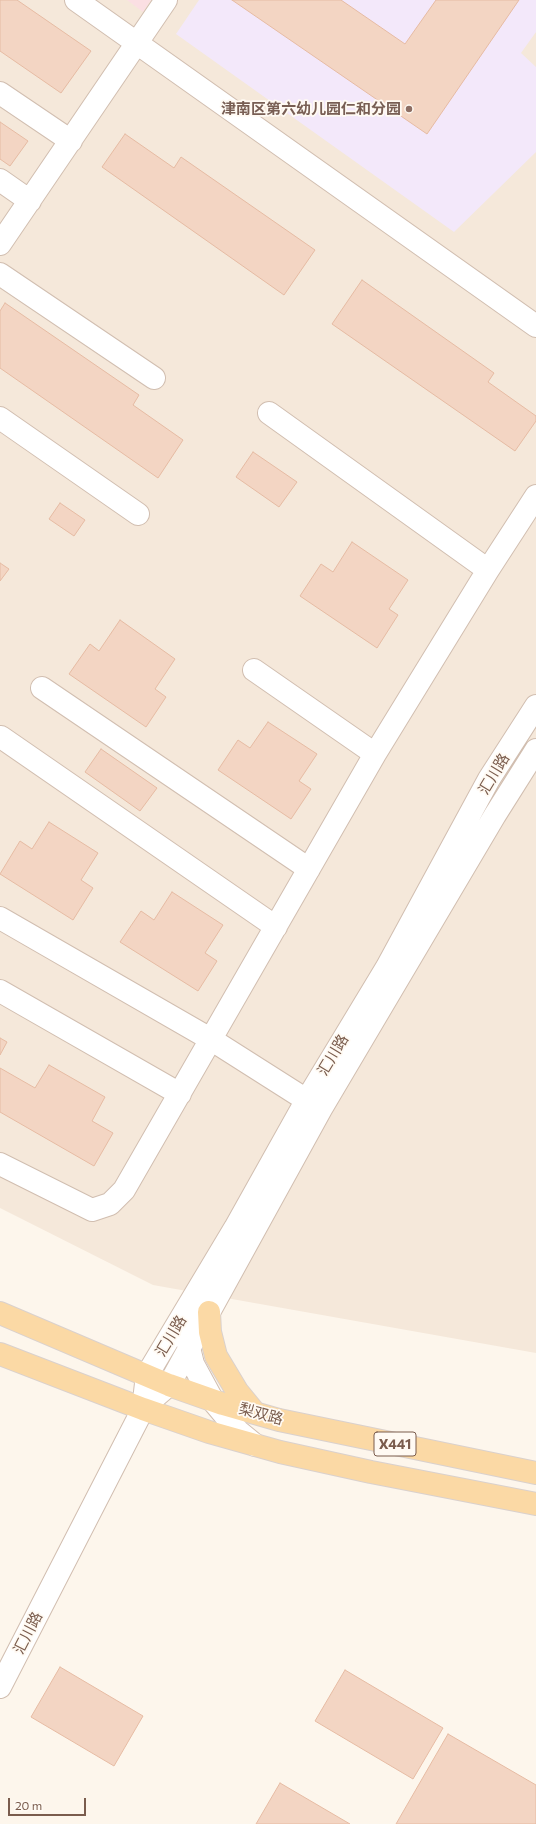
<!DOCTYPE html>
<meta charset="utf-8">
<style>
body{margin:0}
#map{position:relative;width:536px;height:1824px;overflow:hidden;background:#fdf6ec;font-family:Commissioner,sans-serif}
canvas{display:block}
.scale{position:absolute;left:8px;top:1798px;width:78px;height:18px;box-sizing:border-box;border:2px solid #7a5c4d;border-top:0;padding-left:5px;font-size:12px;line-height:14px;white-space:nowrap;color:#7a5c4d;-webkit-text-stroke:3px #fffaf3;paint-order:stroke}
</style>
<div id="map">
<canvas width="536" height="1824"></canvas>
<div class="scale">20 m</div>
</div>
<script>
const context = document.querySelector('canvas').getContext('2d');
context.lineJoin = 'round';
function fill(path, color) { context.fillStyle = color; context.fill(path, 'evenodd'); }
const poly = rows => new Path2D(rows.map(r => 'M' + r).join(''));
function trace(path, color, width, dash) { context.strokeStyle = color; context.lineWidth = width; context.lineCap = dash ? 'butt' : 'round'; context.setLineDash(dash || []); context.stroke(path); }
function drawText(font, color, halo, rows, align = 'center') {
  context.font = font + ' Commissioner,"Noto Sans SC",sans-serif'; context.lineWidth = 3.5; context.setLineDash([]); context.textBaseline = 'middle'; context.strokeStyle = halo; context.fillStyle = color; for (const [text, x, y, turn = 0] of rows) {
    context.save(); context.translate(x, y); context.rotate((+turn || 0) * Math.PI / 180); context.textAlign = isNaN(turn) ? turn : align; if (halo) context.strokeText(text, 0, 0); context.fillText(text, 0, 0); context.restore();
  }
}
fill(poly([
 [0,0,536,0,536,1353,153,1285,0,1208]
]), '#f5e8da');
fill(poly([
 [199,0,536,0,536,32,521,53,536,67,536,152,454,232,176,34]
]), '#f3e8fa');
fill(poly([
 [127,0,151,0,143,12]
]), '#fbdfe3');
const building = poly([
 [0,0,17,0,91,51,61,93,0,51,0,0],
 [232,0,341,0,405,44,436,0,519,0,427,134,232,0],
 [0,122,28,141,10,166,0,159,0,122],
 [125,134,174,168,181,157,315,250,284,295,102,167,125,134],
 [362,280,494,373,488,382,536,416,536,421,515,451,332,324,362,280],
 [5,303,139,395,133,405,183,440,158,478,0,368,0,311,5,303],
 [253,452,297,482,279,507,236,477,253,452],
 [60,503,85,520,74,536,49,519,60,503],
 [352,542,408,580,389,609,398,615,377,648,300,596,321,564,333,572,352,542],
 [0,563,9,569,0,581,0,563],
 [120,620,175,659,155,689,166,697,146,727,69,674,90,644,99,651,120,620],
 [268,722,317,754,299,781,311,789,291,819,218,770,238,740,250,748,268,722],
 [101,749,157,788,140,811,85,772,101,749],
 [49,822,98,853,81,880,93,888,73,920,0,874,20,841,32,849,49,822],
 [172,892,223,925,205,953,217,961,198,991,120,942,141,911,154,920,172,892],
 [0,1038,7,1042,0,1055,0,1038],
 [49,1065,105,1097,92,1121,113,1133,94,1166,0,1112,0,1068,35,1088,49,1065],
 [60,1667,143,1716,114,1766,31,1717,60,1667],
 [345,1670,443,1728,413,1779,315,1721,345,1670],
 [448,1734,536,1785,536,1824,396,1824,448,1734],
 [280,1783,350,1824,256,1824,280,1783]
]);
fill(building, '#f3d5c3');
trace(building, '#e6bba3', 1);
const minor = poly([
 [76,0,536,326],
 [0,93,71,141],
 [0,180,30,201],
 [0,244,166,0],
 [0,274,154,378],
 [269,413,488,570],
 [0,418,138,514],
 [254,670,375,754],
 [42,688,309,869],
 [1,737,276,927],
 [0,918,212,1040,319,1108],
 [0,991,180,1094],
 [0,1164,92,1210,110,1204,124,1190,375,754,488,570,536,496],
 [187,1340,193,1364,213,1401,238,1431,255,1445],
 [155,1397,169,1385,321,1109,495,815,536,750],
 [0,1687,143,1409,147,1375,235,1228,306,1101,387,967,489,779,536,706]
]);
const major = poly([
 [209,1312,210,1332,216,1356,237,1391,255,1413],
 [0,1313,169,1385,223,1404,279,1420,536,1473],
 [0,1354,143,1409,209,1432,280,1452,371,1472,536,1504]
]);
trace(minor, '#d1beb0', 24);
trace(major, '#dad1cd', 24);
trace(minor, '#fff', 22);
trace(major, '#fbd9a5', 22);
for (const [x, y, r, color] of [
 [409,109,4,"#8d6e63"]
]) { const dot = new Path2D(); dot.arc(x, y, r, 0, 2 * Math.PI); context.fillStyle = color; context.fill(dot); trace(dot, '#fffaf3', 1.5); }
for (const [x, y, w] of [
 [395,1444,42]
]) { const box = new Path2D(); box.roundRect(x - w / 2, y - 12, w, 24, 3); context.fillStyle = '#fffaf3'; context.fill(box); trace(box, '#7a5c4d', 1); }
drawText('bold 14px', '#7a5c4d', null, [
 ["X441",395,1444]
]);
drawText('bold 15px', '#785e54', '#fffaf3', [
 ["津南区第六幼儿园仁和分园",401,109]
], 'right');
drawText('15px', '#7a5c4d', '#fffaf3', [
 ["汇川路",494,774,-59],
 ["汇川路",333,1055,-59],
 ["汇川路",171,1336,-59],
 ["梨双路",261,1414,15],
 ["汇川路",28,1633,-63]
]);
</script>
